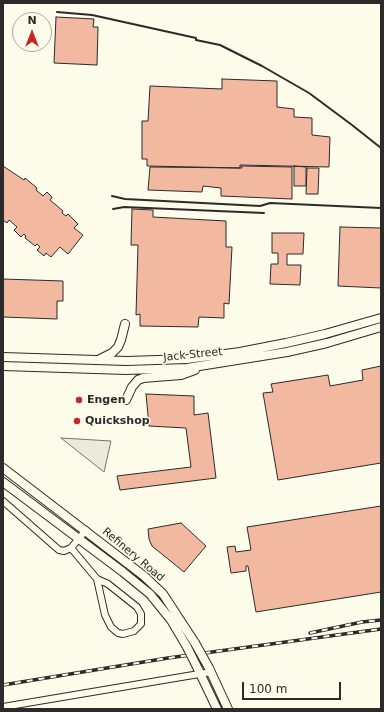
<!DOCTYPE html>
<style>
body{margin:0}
#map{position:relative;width:384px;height:712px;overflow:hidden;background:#fdfbea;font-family:"DejaVu Sans",sans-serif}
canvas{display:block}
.frame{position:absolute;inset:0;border:4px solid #2b2b2b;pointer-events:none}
.north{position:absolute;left:12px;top:12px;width:40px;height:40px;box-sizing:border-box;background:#fdfbea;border:1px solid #a9a89e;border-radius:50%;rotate:0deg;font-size:11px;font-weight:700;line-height:16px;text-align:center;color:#2b2b2b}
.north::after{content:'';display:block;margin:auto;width:14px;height:18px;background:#c62828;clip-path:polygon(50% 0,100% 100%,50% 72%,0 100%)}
.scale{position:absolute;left:242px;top:682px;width:99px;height:18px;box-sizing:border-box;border:2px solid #2b2b2b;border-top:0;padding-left:5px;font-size:12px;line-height:14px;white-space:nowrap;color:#2b2b2b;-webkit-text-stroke:3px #fdfbea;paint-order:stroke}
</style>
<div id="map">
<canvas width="384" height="712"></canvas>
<div class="frame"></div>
<div class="north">N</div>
<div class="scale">100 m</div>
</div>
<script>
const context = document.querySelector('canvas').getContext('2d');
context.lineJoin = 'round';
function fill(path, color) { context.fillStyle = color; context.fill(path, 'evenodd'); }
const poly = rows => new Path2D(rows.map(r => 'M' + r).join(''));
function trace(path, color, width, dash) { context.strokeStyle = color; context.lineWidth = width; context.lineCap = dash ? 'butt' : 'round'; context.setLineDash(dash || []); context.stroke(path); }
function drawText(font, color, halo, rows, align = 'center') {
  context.font = font + ' "DejaVu Sans",sans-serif'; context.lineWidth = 3; context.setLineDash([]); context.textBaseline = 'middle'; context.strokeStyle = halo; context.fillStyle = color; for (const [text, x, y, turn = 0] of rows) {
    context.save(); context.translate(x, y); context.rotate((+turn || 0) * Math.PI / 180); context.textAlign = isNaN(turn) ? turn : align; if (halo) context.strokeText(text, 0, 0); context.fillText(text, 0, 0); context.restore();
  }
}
const parking = poly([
 [61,438,111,441,104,472,61,438]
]);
fill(parking, '#eceadb');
trace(parking, '#74746e', 1);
const building = poly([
 [56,17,94,19,93,27,98,27,97,65,54,63,56,17],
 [222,79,277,81,277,107,294,109,294,117,312,118,312,135,330,137,329,167,240,165,240,168,147,166,147,159,142,159,142,121,148,121,150,86,222,89,222,79],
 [3,166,24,180,25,178,37,188,36,190,43,196,47,192,52,197,50,200,63,211,62,213,66,216,68,214,78,224,74,228,83,235,68,254,60,247,51,257,46,253,44,256,37,250,40,247,37,244,35,246,25,238,26,236,24,234,21,237,14,230,17,227,9,220,7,223,3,220,3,166],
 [241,166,292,167,292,199,221,196,221,188,203,186,202,192,148,190,150,167,242,168,241,166],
 [294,166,306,167,306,186,294,186,294,166],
 [307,168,319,168,318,194,306,194,307,168],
 [132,209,153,210,153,217,226,221,226,247,232,247,229,304,224,303,224,318,199,317,198,327,140,326,140,314,136,315,138,245,131,245,132,209],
 [340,227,381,228,381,288,338,286,340,227],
 [272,233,304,233,303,254,287,254,287,265,301,265,300,285,270,284,271,264,278,264,278,253,272,253,272,233],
 [3,279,63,281,63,301,57,301,57,319,3,317,3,279],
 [381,366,381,463,278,480,263,393,273,392,271,384,328,375,330,386,363,380,362,370,381,366],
 [146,394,194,396,194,415,208,413,216,478,120,490,117,476,191,467,186,428,149,426,146,394],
 [381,506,381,592,256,612,248,566,246,566,246,571,231,573,227,547,235,546,236,552,251,550,247,527,381,506],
 [181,523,206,546,184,572,152,546,149,539,148,529,181,523]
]);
fill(building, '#f2b8a0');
trace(building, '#2b2b2b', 1);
const minor = poly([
 [3,501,59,550,64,551,71,548,86,530],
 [71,548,97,579,108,584,137,607,141,614,141,624,134,631,123,634,118,633,111,627,105,615,97,579],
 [3,707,211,672]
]);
const secondary = poly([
 [3,357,127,361,187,359,240,352,286,343,325,334,381,318],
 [100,359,112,353,118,347,121,340,125,324],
 [3,366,126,370,187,368,287,352,327,343,381,327],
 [126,400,132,387,138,380,143,378,181,375,195,370],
 [3,468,144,576,163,594,195,643],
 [3,482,123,572,150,594,171,620,187,647],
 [209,668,228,709],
 [198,669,217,709]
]);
trace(minor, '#2b2b2b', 8);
trace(secondary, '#2b2b2b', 10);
trace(minor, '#fdfbea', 6);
trace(secondary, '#fdfbea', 8);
const rail = poly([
 [310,633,362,622,381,620],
 [3,685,168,658,381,629]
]);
trace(rail, '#2b2b2b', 3.5);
trace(rail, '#fdfbea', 2, [6]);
const secondaryBridge = poly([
 [195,643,209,668],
 [187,647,198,669]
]);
trace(secondaryBridge, '#2b2b2b', 10, []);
trace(secondaryBridge, '#fdfbea', 8);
trace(poly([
 [57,12,92,15,196,38,196,40,220,45,262,66,309,93,352,125,381,148],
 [112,196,125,199,260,206,270,203,381,208],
 [113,209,124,207,264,213]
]), '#2b2b2b', 2);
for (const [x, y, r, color] of [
 [79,400,4,"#c62828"],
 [77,421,4,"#c62828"]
]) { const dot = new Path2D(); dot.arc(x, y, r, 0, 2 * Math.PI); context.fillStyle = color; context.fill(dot); trace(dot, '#fdfbea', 1.5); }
drawText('11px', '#2b2b2b', '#fdfbea', [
 ["Jack Street",193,355,-6],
 ["Refinery Road",133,555,40]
]);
drawText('bold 11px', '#2b2b2b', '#fdfbea', [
 ["Engen",87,400],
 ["Quickshop",85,421]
], 'left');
</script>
